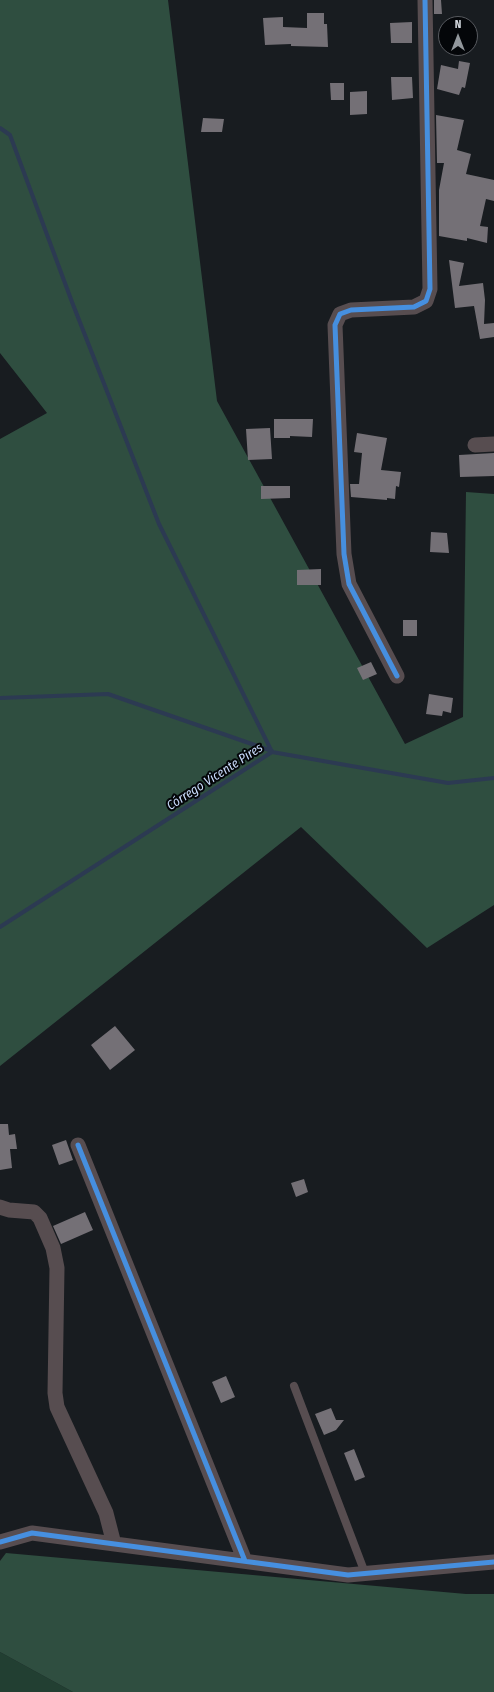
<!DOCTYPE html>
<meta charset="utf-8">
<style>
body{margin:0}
#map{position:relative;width:494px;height:1692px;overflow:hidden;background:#181c20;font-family:"Fira Sans Condensed",sans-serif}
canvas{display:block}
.north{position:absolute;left:438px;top:16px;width:40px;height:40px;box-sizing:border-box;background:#040609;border:1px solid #575a5f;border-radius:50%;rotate:0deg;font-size:11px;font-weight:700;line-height:16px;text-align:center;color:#d4d9df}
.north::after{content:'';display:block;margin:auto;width:14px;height:18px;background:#92979c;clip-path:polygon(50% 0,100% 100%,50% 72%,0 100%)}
</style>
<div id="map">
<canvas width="494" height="1692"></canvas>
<div class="north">N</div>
</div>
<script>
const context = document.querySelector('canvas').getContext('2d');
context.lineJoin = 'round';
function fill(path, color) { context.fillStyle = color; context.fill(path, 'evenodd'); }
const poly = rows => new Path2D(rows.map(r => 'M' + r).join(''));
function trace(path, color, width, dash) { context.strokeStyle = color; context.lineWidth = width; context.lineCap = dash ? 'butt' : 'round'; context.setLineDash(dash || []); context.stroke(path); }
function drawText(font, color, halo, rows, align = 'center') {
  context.font = font + ' "Fira Sans Condensed",sans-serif'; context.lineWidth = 4; context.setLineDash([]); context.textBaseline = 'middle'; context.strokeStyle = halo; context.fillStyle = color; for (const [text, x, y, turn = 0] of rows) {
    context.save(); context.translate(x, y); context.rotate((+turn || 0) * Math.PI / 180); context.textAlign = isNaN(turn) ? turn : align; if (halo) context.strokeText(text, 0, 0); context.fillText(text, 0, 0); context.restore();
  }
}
fill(poly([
 [0,1652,73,1692,0,1692]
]), '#223f32');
fill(poly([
 [0,0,168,0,217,401,405,744,463,717,466,492,494,494,494,905,427,948,301,827,0,1066,0,439,47,413,0,353],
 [6,1553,466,1594,494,1594,494,1692,73,1692,0,1652,0,1561]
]), '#2f4e40');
trace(poly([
 [0,128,10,135,72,302,159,524,272,752],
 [0,698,108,694,272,751],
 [0,927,272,752,448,783,494,778]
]), '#2c3a52', 4);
fill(poly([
 [434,0,441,0,442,14,434,14],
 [307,13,324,13,324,24,327,24,328,47,291,46,291,44,265,45,263,18,283,17,283,27,307,28],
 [412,22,412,43,391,43,390,23],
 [459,61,470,63,465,88,462,87,459,95,437,89,441,65,458,69],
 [391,77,412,77,413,98,392,100],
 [330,83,344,83,344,100,331,100],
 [367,91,367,114,350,115,350,92],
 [436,115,464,120,457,150,471,154,466,174,494,180,494,201,486,199,480,226,488,227,487,243,467,238,467,241,439,236,439,190,444,163,437,163],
 [203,118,224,119,222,132,201,132],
 [449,260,464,263,459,286,483,283,485,300,484,324,494,323,494,337,480,339,474,306,455,308],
 [274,419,313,419,312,437,290,436,290,438,274,438],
 [270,428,272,459,248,460,246,429],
 [357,433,387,438,381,470,401,472,399,487,396,486,395,499,387,498,387,500,351,497,350,484,359,484,362,453,354,452],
 [494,453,494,476,460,477,459,455],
 [261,486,290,486,290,498,261,499],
 [431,532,447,533,449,553,430,552],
 [321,569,321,585,297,585,297,570],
 [403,620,417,620,417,636,403,636],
 [371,662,377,674,363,680,357,668],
 [429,694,453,698,451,713,443,711,442,716,426,714],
 [115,1026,135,1050,110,1070,91,1045],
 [0,1124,8,1124,9,1135,15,1134,17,1149,10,1149,12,1168,0,1170],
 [66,1140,73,1160,59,1165,52,1145],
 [304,1179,308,1192,296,1197,291,1183],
 [85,1212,93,1230,61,1244,53,1226],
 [226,1376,235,1397,221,1403,212,1382],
 [331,1408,336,1420,344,1420,336,1430,324,1435,315,1414],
 [354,1449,365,1477,355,1481,344,1453]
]), '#747076');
trace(poly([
 [294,1386,365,1573]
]), '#574d50', 8);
trace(poly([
 [475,445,494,444],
 [397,676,349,584,344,554,335,325,340,314,351,310,414,307,426,301,430,289,425,0],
 [78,1145,245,1561],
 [0,1207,9,1210,34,1212,40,1218,53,1248,57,1268,55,1393,57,1407,106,1513,114,1544],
 [0,1542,32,1533,348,1575,494,1562]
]), '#574d50', 15);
trace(poly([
 [397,676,349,584,344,554,335,325,340,314,351,310,414,307,426,301,430,289,425,0],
 [78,1145,245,1561],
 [0,1542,32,1533,348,1575,494,1562]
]), '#468fdf', 5);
drawText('italic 13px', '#c9dbfb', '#040609', [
 ["Córrego Vicente Pires",215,777,-33]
]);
</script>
